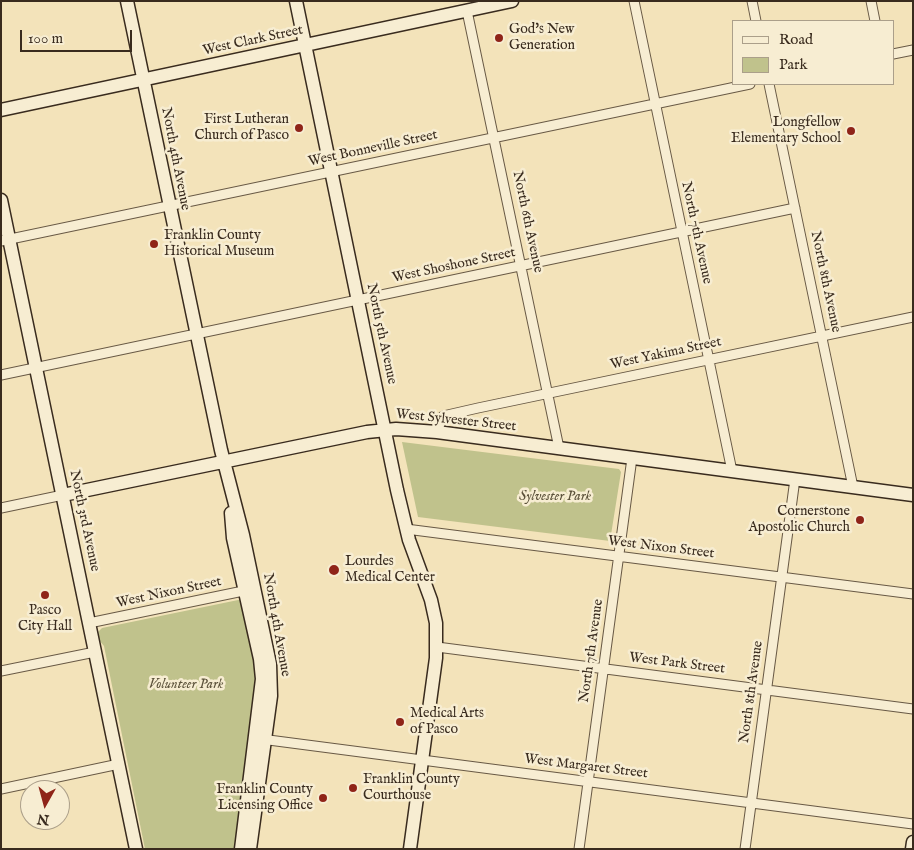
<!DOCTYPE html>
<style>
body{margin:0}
#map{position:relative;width:914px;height:850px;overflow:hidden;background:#f3e3ba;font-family:"IM FELL English",serif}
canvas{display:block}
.frame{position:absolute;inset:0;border:2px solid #392b1e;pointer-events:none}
.legend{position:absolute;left:732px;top:20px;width:162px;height:65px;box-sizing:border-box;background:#f7edd2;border:1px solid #ab9f8a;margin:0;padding:6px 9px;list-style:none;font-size:15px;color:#392b1e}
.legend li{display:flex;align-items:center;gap:10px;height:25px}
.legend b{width:25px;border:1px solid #ab9f8a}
.north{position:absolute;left:20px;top:780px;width:50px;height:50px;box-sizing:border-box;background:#f7edd2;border:1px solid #ab9f8a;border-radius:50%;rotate:187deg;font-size:14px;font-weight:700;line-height:20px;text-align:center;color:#392b1e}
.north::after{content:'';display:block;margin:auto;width:18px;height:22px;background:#8f2418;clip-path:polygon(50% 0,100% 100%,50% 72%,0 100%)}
.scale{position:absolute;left:20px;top:30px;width:112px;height:22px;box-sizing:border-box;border:2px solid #392b1e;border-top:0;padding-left:6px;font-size:15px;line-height:18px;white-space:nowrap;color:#392b1e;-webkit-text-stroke:4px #f7edd2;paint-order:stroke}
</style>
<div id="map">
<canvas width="914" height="850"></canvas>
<div class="frame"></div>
<ul class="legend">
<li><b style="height:6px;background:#f7edd2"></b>Road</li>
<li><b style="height:14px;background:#c0c28c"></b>Park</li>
</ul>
<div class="north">N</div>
<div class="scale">100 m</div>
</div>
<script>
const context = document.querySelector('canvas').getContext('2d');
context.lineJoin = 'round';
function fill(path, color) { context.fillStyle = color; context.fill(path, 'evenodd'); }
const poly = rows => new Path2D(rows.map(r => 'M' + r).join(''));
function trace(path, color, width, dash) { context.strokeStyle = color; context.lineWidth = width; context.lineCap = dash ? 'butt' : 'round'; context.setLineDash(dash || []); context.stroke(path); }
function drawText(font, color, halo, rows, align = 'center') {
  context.font = font + ' "IM FELL English",serif'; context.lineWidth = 5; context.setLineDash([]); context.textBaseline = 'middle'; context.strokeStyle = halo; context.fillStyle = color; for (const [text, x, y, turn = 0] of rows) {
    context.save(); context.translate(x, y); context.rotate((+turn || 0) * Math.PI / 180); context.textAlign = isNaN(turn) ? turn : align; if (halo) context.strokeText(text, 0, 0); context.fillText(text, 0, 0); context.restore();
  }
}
fill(poly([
 [402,442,619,469,621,472,610,541,418,517],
 [243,599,259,680,238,849,145,849,104,646,99,640,98,632,102,628]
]), '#c0c28c');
const street = poly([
 [634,1,732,471],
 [752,1,756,21],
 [871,1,875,21],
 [467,11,559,448],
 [893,54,913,50],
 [769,84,853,487],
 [1,241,750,84],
 [1,375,795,208],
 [437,432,443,416,478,408,913,317],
 [1,508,63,495],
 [406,529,913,594],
 [89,623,248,590],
 [437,647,913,709],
 [1,671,95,652],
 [261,739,913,824],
 [1,789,119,764],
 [579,849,632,458],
 [745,849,795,479]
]);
const secondary = poly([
 [127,1,221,450,243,535,270,664,271,696,250,849],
 [296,1,397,490,409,540,431,600,436,623,436,658,410,849],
 [1,110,512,1],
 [1,200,136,849],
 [63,495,367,432,396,429,437,432,913,495],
 [231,513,233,538,260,659,262,679,241,849],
 [912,849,913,842]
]);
trace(street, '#685945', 11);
trace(secondary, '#392b1e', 15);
trace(street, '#f7edd2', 9);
trace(secondary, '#f7edd2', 12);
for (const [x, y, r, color] of [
 [499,38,5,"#8f2418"],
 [299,128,5,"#8f2418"],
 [851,131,5,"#8f2418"],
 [154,244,5,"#8f2418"],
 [860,520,5,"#8f2418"],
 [334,570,6,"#8f2418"],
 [45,595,5,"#8f2418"],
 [400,722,5,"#8f2418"],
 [353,788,5,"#8f2418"],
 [323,798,5,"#8f2418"]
]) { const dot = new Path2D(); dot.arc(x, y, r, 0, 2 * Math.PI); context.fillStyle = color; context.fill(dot); trace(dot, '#f7edd2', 2); }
drawText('14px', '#392b1e', '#f7edd2', [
 ["God's New",509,30],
 ["Generation",509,46],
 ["First Lutheran",289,120,"right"],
 ["Church of Pasco",289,136,"right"],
 ["Longfellow",841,123,"right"],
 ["Elementary School",841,139,"right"],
 ["Franklin County",164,236],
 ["Historical Museum",164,252],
 ["Cornerstone",850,512,"right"],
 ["Apostolic Church",850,528,"right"],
 ["Lourdes",345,562],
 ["Medical Center",345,578],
 ["Pasco",45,611,"center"],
 ["City Hall",45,627,"center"],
 ["Medical Arts",410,714],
 ["of Pasco",410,730],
 ["Franklin County",363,780],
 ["Courthouse",363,796],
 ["Franklin County",313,790,"right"],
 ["Licensing Office",313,806,"right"]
], 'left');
drawText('14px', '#392b1e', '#f7edd2', [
 ["West Clark Street",253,41,-12],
 ["West Bonneville Street",373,149,-12],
 ["North 4th Avenue",175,159,79],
 ["North 6th Avenue",527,222,78],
 ["North 7th Avenue",696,233,78],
 ["West Shoshone Street",454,266,-12],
 ["North 8th Avenue",825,282,78],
 ["North 5th Avenue",381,334,78],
 ["West Yakima Street",666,354,-12],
 ["West Sylvester Street",456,421,6],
 ["North 3rd Avenue",84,521,78],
 ["West Nixon Street",661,548,7],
 ["West Nixon Street",169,593,-12],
 ["North 4th Avenue",276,625,80],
 ["North 7th Avenue",592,651,-82],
 ["West Park Street",677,664,7],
 ["North 8th Avenue",752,692,-82],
 ["West Margaret Street",586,767,7]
]);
drawText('italic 14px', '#5b513a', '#f7edd2', [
 ["Sylvester Park",555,497],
 ["Volunteer Park",186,685]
]);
</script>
